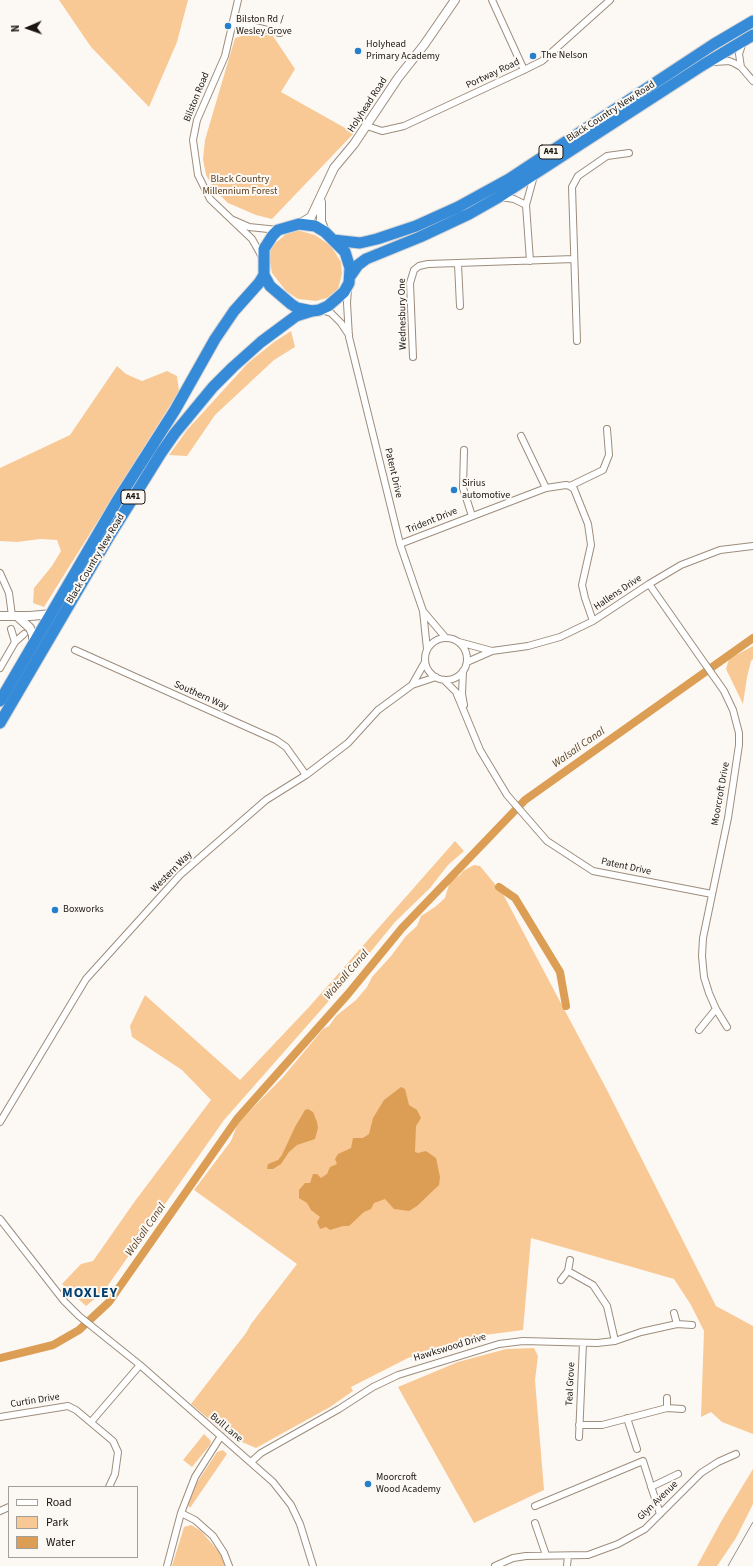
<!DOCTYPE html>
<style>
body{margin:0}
#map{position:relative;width:753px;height:1566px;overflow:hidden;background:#fcf9f5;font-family:"Source Sans 3",sans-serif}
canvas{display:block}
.legend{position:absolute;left:8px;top:1486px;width:130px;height:72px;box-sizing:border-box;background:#fcf9f5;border:1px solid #a29e99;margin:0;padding:5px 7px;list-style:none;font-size:12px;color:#1c1610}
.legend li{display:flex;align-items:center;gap:8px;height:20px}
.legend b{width:20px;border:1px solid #a29e99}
.north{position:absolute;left:8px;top:8px;width:40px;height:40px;-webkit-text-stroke:3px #fcf9f5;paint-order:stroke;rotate:268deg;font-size:11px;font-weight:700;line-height:16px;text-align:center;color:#1c1610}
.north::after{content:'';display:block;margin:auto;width:14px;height:18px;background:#1c1610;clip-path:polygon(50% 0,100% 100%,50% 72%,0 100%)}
</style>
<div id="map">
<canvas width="753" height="1566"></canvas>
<ul class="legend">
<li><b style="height:5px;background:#fff"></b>Road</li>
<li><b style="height:11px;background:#f9c995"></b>Park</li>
<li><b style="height:11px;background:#dc9e55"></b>Water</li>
</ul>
<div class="north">N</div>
</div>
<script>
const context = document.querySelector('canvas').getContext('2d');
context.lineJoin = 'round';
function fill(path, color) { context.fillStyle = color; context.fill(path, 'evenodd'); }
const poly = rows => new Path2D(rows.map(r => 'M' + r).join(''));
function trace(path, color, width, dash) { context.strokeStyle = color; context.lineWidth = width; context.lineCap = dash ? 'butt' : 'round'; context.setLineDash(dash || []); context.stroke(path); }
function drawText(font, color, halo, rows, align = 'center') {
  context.font = font + ' "Source Sans 3",sans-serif'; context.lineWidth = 4; context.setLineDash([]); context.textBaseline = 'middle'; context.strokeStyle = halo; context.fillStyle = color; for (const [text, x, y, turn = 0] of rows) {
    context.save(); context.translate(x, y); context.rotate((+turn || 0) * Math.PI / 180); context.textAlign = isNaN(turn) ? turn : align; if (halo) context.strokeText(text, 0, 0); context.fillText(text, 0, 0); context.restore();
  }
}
fill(poly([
 [59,0,188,0,177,42,149,107,91,47],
 [246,31,273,36,295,69,281,92,354,133,272,219,256,215,228,203,214,189,206,175,203,159,205,140,235,38,245,35],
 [297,230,315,235,331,246,341,262,342,274,338,289,327,298,316,301,298,299,286,291,272,273,269,257,271,247,286,234],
 [291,331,295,347,274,360,215,415,187,456,169,455,187,430,248,363,274,342],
 [117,366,126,374,142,381,167,371,177,376,179,391,44,607,33,603,34,588,52,566,61,551,57,540,40,539,17,542,0,541,0,468,70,435],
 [753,646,753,659,751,661,747,677,743,704,726,669,729,659],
 [455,841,464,851,448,865,430,888,395,922,350,977,224,1120,104,1291,86,1306,62,1284,81,1264,93,1261,135,1201,211,1100,182,1070,132,1037,130,1026,145,995,240,1080,309,1007],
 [474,865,480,866,503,894,607,1090,716,1306,753,1326,753,1434,722,1422,711,1412,701,1417,704,1331,691,1305,674,1279,531,1238,523,1330,477,1336,408,1358,351,1387,353,1391,330,1407,256,1448,230,1437,191,1404,246,1333,251,1324,297,1264,194,1190,231,1141,238,1123,283,1077,323,1029,329,1026,336,1016,356,1000,367,987,372,977,391,956,406,936,417,926,421,916,435,907,445,898,450,881,460,875,463,871],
 [534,1348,538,1356,535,1380,544,1490,474,1523,398,1387,458,1362,506,1349],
 [204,1434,211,1441,210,1445,192,1467,183,1460],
 [223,1450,227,1454,190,1508,188,1505,196,1484,217,1452],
 [753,1469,753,1504,736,1538,717,1566,697,1566,722,1520],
 [191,1525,201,1531,220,1553,225,1566,172,1566,184,1527]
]), '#f9c995');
fill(poly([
 [401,1087,405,1089,409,1105,417,1110,421,1118,416,1126,415,1152,418,1153,426,1151,436,1158,440,1177,439,1185,417,1206,409,1211,394,1209,385,1199,374,1203,371,1209,364,1212,349,1226,343,1226,330,1230,326,1227,320,1229,317,1222,320,1217,311,1210,307,1203,299,1198,299,1190,305,1183,310,1183,313,1174,317,1174,321,1178,327,1174,330,1167,337,1164,335,1159,338,1154,351,1148,353,1138,363,1138,369,1134,373,1118,384,1100],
 [308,1109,313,1112,317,1122,318,1128,315,1139,297,1145,289,1152,281,1164,273,1169,267,1169,268,1164,278,1160,282,1155,295,1127,305,1110]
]), '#dc9e55');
trace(poly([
 [499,887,515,898,560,972,566,1006],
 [0,1358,53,1345,79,1330,109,1302,237,1119,348,994,402,928,525,800,753,638]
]), '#dc9e55', 8);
const street = poly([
 [238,0,225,56,197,120,193,140,198,175,210,199,252,239,261,255],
 [492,0,524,70],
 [234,22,280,33],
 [715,62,729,61,734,63,741,67,753,81],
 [741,67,739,54,743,42],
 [367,126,382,131,404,126,524,70,542,61,610,0],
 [500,197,514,199,526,205],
 [233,220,249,227,278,230],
 [530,261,526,205,534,176],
 [458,264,460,306],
 [348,289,347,303,349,337,400,544,423,611],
 [321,310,331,313,341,323,349,335],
 [577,341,572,187,578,176,607,156,629,153],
 [413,357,410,283,414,270,419,266,428,264,574,259],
 [521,436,546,488],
 [464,450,463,488,472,516],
 [400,544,546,488,566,485,570,486],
 [0,573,9,593,12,616],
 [649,584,724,691,733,710,739,733,739,745,728,818,703,938,702,956,704,977,709,993,716,1009,727,1027],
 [593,621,585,598,582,585,591,545,588,524,574,489,570,486,603,470,609,455,607,429],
 [11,629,15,642,24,634],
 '425 659a21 21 0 1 1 42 0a21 21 0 1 1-42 0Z',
 [459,642,492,651,467,662],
 [427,649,423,611,445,637],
 [75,650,276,740,286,747,306,775],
 [492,651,528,646,560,637,593,621,649,584,681,565,720,550,753,546],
 [425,662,412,685,436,677],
 [0,668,15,642],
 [463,671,462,694,464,705],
 [444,680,456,692,480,750,507,795,547,841,593,871,712,894],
 [699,1030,716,1009],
 [0,1122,86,979,180,875,266,800,306,775,348,743,378,710,412,685],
 [0,1219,64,1301,79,1316,140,1365,273,1482,291,1505,300,1524,313,1566],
 [570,1260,568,1271,593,1285,607,1306,615,1341],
 [561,1280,568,1271],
 [677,1324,692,1325],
 [667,1408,682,1409],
 [0,1417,68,1406,76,1410,113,1441,118,1452,115,1474,109,1487],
 [627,1418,637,1449],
 [91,1422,140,1365],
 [579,1425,602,1425,667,1408,667,1398],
 [579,1437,583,1343],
 [251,1462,261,1453,339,1409,373,1387,398,1375,499,1344,523,1341,597,1343,615,1341,641,1332,677,1324,674,1313],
 [651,1487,678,1474],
 [535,1506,643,1461,660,1514],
 [0,1511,9,1507],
 [181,1513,195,1520,213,1536,224,1553,229,1566],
 [535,1523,546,1555],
 [167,1566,181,1513,195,1477,221,1436],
 [495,1566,513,1558,526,1556,588,1555,618,1544,645,1529,701,1473,718,1462,736,1454],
 [567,1566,568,1556]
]);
const secondary = poly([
 [321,202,321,221,325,232],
 [299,224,311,217,334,168,354,144,398,78,424,45,455,0],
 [0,616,30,616,52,614],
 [18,617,30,628,33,635,33,644]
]);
const highway = poly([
 [299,224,315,226,325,232,345,252,350,268,349,283,344,292,328,306,319,310,312,311,297,308,291,304,270,286,264,275,264,249,273,235,278,230,299,224],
 [333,240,360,243,377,239,416,226,458,207,509,179,714,44,753,21],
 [351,275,358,265,366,259,420,237,469,214,499,197,703,65,753,35],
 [0,701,117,501,175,410,215,339,234,311,259,283,264,275],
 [0,723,110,535,161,453,175,433,213,387,233,367,261,342,296,316,312,311]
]);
trace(street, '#9d8d7c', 8);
trace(secondary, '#9d8d7c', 10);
trace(highway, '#d6d5d4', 13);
trace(street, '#fff', 6);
trace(secondary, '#fff', 8);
trace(highway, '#368bd9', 11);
trace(poly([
 [728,1566,753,1522]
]), '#95918c', 1);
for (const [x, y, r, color] of [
 [228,26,4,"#267fcd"],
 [358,51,4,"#267fcd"],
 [533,56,4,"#267fcd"],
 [454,490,4,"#267fcd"],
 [55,910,4,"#267fcd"],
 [368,1484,4,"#267fcd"]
]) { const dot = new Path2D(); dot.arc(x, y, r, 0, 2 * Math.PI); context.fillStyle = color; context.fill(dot); trace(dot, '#fcf9f5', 1.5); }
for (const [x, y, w] of [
 [551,152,24],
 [133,497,24]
]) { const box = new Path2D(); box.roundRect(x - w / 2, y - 7, w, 14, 3); context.fillStyle = '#fcf9f5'; context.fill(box); trace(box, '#1c1610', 1); }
drawText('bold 9px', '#1c1610', null, [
 ["A41",551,152],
 ["A41",133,497]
]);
drawText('10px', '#1c1610', '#fcf9f5', [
 ["Bilston Rd /",236,20],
 ["Wesley Grove",236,32],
 ["Holyhead",366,45],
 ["Primary Academy",366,57],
 ["The Nelson",541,56],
 ["Sirius",462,484],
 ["automotive",462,496],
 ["Boxworks",63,910],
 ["Moorcroft",376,1478],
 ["Wood Academy",376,1490]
], 'left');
drawText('10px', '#1c1610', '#fcf9f5', [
 ["Portway Road",493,74,-25],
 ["Bilston Road",197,97,-68],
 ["Holyhead Road",368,105,-57],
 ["Black Country New Road",611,112,-33],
 ["Wednesbury One",403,314,-91],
 ["Patent Drive",393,473,77],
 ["Trident Drive",432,521,-22],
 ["Black Country New Road",96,559,-59],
 ["Hallens Drive",618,593,-34],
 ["Southern Way",201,696,24],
 ["Moorcroft Drive",721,794,-80],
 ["Patent Drive",626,867,12],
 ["Western Way",172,872,-45],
 ["Hawkswood Drive",450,1348,-17],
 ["Teal Grove",571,1384,-87],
 ["Curtin Drive",35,1401,-9],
 ["Bull Lane",226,1428,40],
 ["Glyn Avenue",658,1501,-44]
]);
drawText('10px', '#573c1d', '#fcf9f5', [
 ["Black Country",240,180],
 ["Millennium Forest",240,192]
]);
drawText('italic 11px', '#573d1e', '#fcf9f5', [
 ["Walsall Canal",579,748,-35],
 ["Walsall Canal",347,975,-49],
 ["Walsall Canal",146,1230,-55]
]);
context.letterSpacing = '1px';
drawText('bold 14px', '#023f6f', '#fcf9f5', [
 ["MOXLEY",90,1294]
]);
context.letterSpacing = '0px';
</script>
